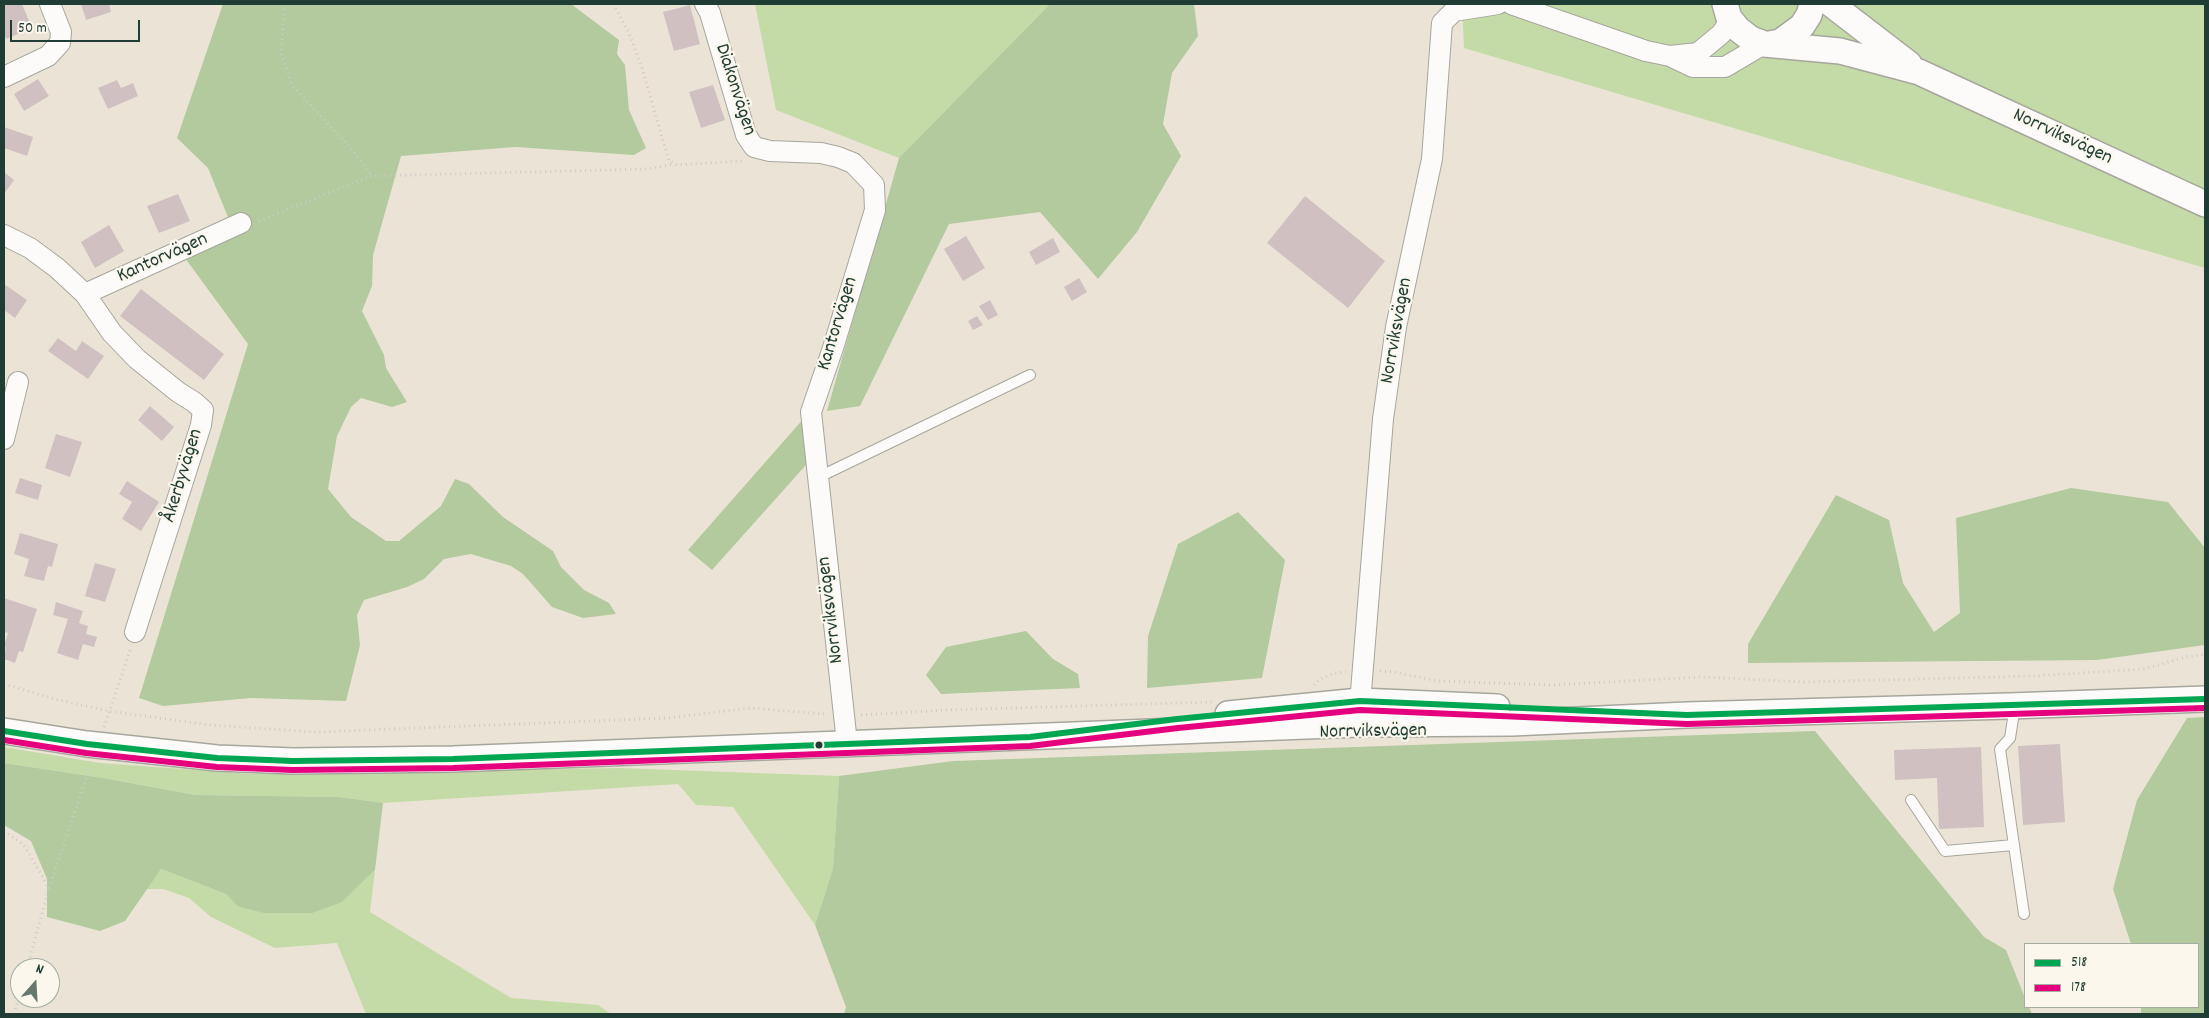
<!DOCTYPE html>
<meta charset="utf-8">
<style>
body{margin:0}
#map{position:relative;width:2209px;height:1018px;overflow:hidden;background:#ebe4d6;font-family:Dekko,sans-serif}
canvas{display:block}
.frame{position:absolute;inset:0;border:5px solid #1f3d34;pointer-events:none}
.legend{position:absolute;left:2024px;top:943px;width:175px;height:65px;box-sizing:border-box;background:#fbf7ec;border:1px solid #a3ada2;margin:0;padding:6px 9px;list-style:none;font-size:15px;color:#1f3d34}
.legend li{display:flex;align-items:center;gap:10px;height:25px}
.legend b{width:25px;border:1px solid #a3ada2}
.north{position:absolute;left:10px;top:958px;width:50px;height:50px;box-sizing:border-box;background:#fbf7ec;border:1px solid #a3ada2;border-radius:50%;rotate:19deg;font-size:14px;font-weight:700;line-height:20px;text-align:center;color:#1f3d34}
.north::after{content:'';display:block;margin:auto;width:18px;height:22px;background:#66776d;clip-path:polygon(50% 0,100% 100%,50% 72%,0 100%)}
.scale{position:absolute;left:10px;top:20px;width:130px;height:22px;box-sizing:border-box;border:2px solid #1f3d34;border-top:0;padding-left:6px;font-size:15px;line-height:18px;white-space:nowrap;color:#1f3d34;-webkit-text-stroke:4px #fbf7ec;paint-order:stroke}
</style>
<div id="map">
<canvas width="2209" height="1018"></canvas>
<div class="frame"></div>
<ul class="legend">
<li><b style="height:6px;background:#00a651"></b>518</li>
<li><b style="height:6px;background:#e5007d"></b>178</li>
</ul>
<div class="north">N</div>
<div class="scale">50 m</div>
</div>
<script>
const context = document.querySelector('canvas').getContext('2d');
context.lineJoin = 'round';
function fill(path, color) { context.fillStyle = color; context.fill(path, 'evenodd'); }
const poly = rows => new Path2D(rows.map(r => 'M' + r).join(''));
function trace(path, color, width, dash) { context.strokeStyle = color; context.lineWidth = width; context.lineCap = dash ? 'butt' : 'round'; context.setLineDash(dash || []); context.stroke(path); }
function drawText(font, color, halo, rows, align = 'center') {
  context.font = font + ' Dekko,sans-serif'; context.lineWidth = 4.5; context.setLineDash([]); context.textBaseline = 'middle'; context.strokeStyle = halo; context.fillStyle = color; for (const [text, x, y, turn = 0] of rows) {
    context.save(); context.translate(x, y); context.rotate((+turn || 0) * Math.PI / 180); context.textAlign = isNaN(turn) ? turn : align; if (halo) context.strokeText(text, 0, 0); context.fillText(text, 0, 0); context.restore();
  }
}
fill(poly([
 [755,4,1050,4,899,158,776,110],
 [1462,4,2205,4,2205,268,1464,48],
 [4,747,100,763,252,774,620,768,839,776,833,868,815,925,733,807,696,805,678,784,383,803,340,797,196,795,103,778,4,763],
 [161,869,226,894,237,906,342,902,375,870,370,912,511,998,598,1005,611,1014,366,1014,337,943,275,948,211,917,189,898,163,889,146,889]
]), '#c4dba7');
fill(poly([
 [223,4,571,4,619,40,617,54,625,65,629,110,646,148,634,155,515,147,401,156,373,255,372,286,362,311,384,355,386,368,407,402,392,407,361,398,351,407,337,436,328,489,351,517,386,541,399,541,441,506,455,479,469,484,503,517,553,551,561,567,584,590,609,603,616,614,583,618,552,607,523,574,511,566,471,554,444,559,424,579,407,587,364,600,357,615,360,645,346,701,251,698,163,706,139,698,248,344,185,258,234,232,208,168,177,138],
 [1050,4,1194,4,1198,36,1172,73,1163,124,1181,156,1137,232,1098,279,1040,212,949,224,860,406,827,411,899,158],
 [805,417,814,456,712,570,688,550],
 [2071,488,2168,502,2205,548,2205,645,2097,660,1748,663,1748,644,1836,495,1889,520,1903,583,1934,632,1960,613,1956,518],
 [1238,512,1285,560,1262,678,1147,688,1148,636,1178,544],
 [1026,631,1053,659,1078,674,1080,688,941,694,926,675,946,647],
 [2205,717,2205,1014,2141,1014,2141,1007,2198,1007,2198,944,2131,944,2113,889,2137,800,2187,718],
 [1815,731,1984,937,2006,950,2025,998,2025,1007,2029,1007,2032,1014,844,1014,846,1007,815,925,833,868,839,776,953,761],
 [4,763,103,778,196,795,340,797,383,803,375,870,342,902,312,913,264,913,237,906,226,894,161,869,125,921,100,931,47,917,47,879,31,841,4,825]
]), '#b2ca9d');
fill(poly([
 [4,4,22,4,32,28,6,39,4,33],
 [81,4,109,4,111,12,86,20],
 [690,5,700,44,674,51,663,12],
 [38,79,49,96,24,111,14,94],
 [117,80,121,88,133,83,138,96,108,109,98,88],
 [713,85,725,120,701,128,689,92],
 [4,127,33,137,27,156,4,148],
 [4,172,14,180,4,194],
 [178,194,190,221,159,233,147,206],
 [1305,196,1385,261,1348,308,1267,243],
 [109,225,124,251,95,268,81,242],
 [966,236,985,268,963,281,944,249],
 [1053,238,1060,252,1036,265,1029,252],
 [1079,278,1087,292,1072,301,1064,287],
 [4,284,27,300,15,318,4,310],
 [141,289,224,354,204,380,120,316],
 [990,300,998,315,988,320,979,306],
 [977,316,983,325,973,330,968,321],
 [58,338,76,351,82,341,104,356,88,379,48,351],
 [150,406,174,427,162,441,138,420],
 [56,434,82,442,70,477,45,468],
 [20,478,42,485,38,500,15,493],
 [127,481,159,502,141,531,122,519,132,502,119,494],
 [20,533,58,544,52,567,48,566,44,581,24,576,29,559,14,554],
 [95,563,116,569,105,602,85,596],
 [4,598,37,609,23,652,19,651,15,663,4,659,6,647,4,646,8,633,4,632],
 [56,602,83,611,79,623,88,626,86,634,97,637,94,647,83,644,78,660,57,653,68,619,53,615],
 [2060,744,2065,822,2023,825,2018,746],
 [1981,747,1984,827,1939,829,1937,778,1895,780,1894,750]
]), '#d0c0c1');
const service = poly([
 [819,477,1030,375],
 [2015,706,2010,738,2000,749,2024,914],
 [1911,800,1945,851,2014,845]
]);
const minor = poly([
 [705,4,710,13,746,135,754,147,770,151,821,153,838,157,853,163,874,185,875,210,833,348,811,412,847,743],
 [1511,4,1646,51,1670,56,1693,67,1725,67,1764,44],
 [1670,56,1698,53,1721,34,1728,24,1729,18],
 [4,77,48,56,60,43,61,32,50,4],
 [4,235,30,248,57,268,85,294,112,333,137,359,178,392,194,402,203,410,201,425,135,632],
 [85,294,241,223],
 [4,439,18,382],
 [1359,716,1383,419,1396,327,1432,159,1442,23,1454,11,1498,4]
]);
const tertiary = poly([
 [1725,4,1729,18,1738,29,1751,39,1764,44,1840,51,1919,72,2205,204],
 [1831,4,1909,64],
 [1769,44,1780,42,1802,26,1809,15,1812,4],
 [1228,714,1360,701,1497,707],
 [4,731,87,744,217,758,293,761,453,759,1358,724,1512,723,1687,715,2009,706,2205,699]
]);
trace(service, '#a6a69d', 12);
trace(minor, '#a6a69d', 22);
trace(tertiary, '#a6a69d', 28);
trace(poly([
 [285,4,281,52,292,85,356,154,371,176],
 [613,4,629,33,642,68,669,161,677,165,742,161],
 [259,221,371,176,648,169,674,164],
 [1380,671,1394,672,1438,681,1553,685,1701,677,1805,682,2033,676,2144,669,2186,657,2205,654],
 [4,684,58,700,109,711,209,725,316,732,668,718,750,708,825,714],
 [1314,685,1320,679,1334,673,1346,672],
 [861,715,946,710,1212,702],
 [104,727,131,648],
 [4,831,24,845,49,888,27,968],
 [49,888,91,763],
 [14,1014,20,992]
]), '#cbcbc8', 3, [1, 4]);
trace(service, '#fcfbf9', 10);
trace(minor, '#fcfbf9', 20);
trace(tertiary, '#fcfbf9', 25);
trace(poly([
 [4,731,87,744,217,758,293,761,453,759,1030,737,1177,719,1360,701,1687,715,2205,699]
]), '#00a651', 6);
trace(poly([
 [4,740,86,753,217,767,293,770,453,768,1030,746,1178,728,1360,710,1687,724,2205,708]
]), '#e5007d', 6);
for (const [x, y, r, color] of [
 [819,745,4.5,"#1f3d34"]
]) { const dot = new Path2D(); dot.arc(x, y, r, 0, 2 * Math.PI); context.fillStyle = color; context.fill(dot); trace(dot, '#fbf7ec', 2); }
drawText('20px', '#1f3d34', '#fbf7ec', [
 ["Diakonvägen",734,90,72],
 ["Norrviksvägen",2062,138,25],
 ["Kantorvägen",163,259,-24],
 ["Kantorvägen",839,324,-73],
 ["Norrviksvägen",1398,331,-80],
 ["Åkerbyvägen",184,476,-73],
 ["Norrviksvägen",832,610,-97],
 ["Norrviksvägen",1373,733,-1]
]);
</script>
